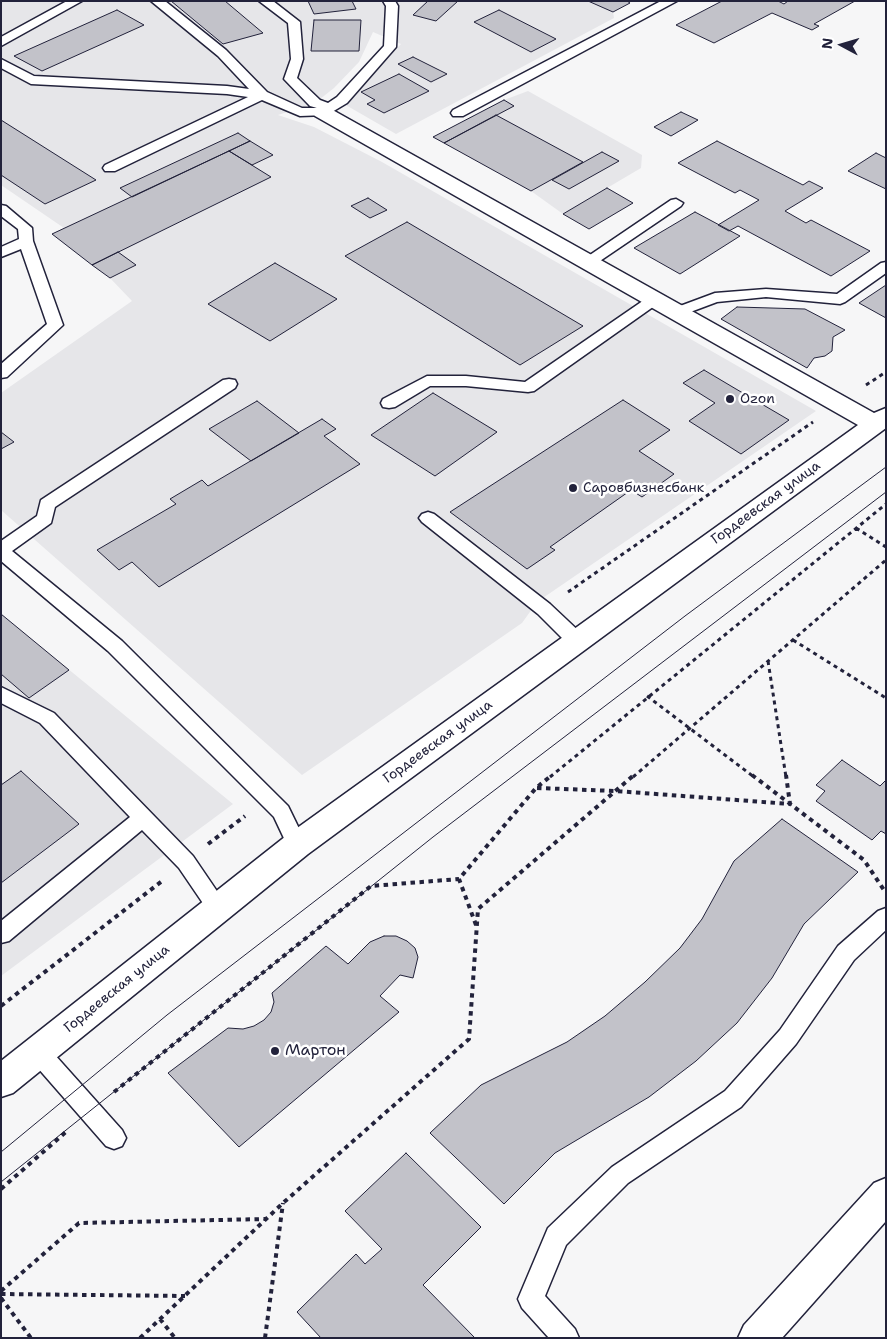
<!DOCTYPE html>
<meta charset="utf-8">
<style>
body{margin:0}
#map{position:relative;width:887px;height:1339px;overflow:hidden;background:#f6f6f7;font-family:"Shantell Sans",sans-serif}
canvas{display:block}
.frame{position:absolute;inset:0;border:2px solid #22223b;pointer-events:none}
.north{position:absolute;left:817px;top:20px;width:50px;height:50px;-webkit-text-stroke:4px #fff;paint-order:stroke;rotate:276deg;font-size:14px;font-weight:700;line-height:20px;text-align:center;color:#22223b}
.north::after{content:'';display:block;margin:auto;width:18px;height:22px;background:#22223b;clip-path:polygon(50% 0,100% 100%,50% 72%,0 100%)}
</style>
<div id="map">
<canvas width="887" height="1339"></canvas>
<div class="frame"></div>
<div class="north">N</div>
</div>
<script>
const context = document.querySelector('canvas').getContext('2d');
context.lineJoin = 'round';
function fill(path, color) { context.fillStyle = color; context.fill(path, 'evenodd'); }
const poly = rows => new Path2D(rows.map(r => 'M' + r).join(''));
function trace(path, color, width, dash) { context.strokeStyle = color; context.lineWidth = width; context.lineCap = dash ? 'butt' : 'round'; context.setLineDash(dash || []); context.stroke(path); }
function drawText(font, color, halo, rows, align = 'center') {
  context.font = font + ' "Shantell Sans",sans-serif'; context.lineWidth = 5; context.setLineDash([]); context.textBaseline = 'middle'; context.strokeStyle = halo; context.fillStyle = color; for (const [text, x, y, turn = 0] of rows) {
    context.save(); context.translate(x, y); context.rotate((+turn || 0) * Math.PI / 180); context.textAlign = isNaN(turn) ? turn : align; if (halo) context.strokeText(text, 0, 0); context.fillText(text, 0, 0); context.restore();
  }
}
fill(poly([
 [1,1,633,1,613,12,614,18,396,134,344,104,401,44,373,32,359,62,334,88,315,103,278,115,314,127,382,162,816,411,537,602,522,623,302,775,1,510,1,393,132,301,110,278,52,234,64,228,1,185],
 [528,91,642,155,641,168,563,214,531,191,433,137,504,100],
 [1,614,233,804,1,976]
]), '#e6e6e9');
const building = poly([
 [171,1,225,1,263,33,223,44,171,1],
 [308,1,352,1,356,9,314,14,308,1],
 [428,1,458,1,436,21,413,15,428,1],
 [588,1,627,1,630,3,613,12,588,1],
 [722,1,778,1,784,4,788,1,855,1,814,24,819,26,812,30,772,13,714,43,676,25,722,1],
 [117,10,144,25,42,71,14,56,117,10],
 [499,10,556,39,531,52,474,22,499,10],
 [314,20,361,20,359,51,311,51,314,20],
 [413,57,447,74,431,82,398,64,413,57],
 [399,74,429,91,384,113,367,104,375,100,361,92,399,74],
 [504,100,514,106,444,143,433,137,504,100],
 [681,112,698,120,671,136,654,127,681,112],
 [496,115,583,162,531,191,444,143,496,115],
 [1,120,96,180,45,204,1,175,1,120],
 [238,133,250,141,132,197,120,188,238,133],
 [250,141,273,155,252,165,229,151,250,141],
 [717,141,803,185,809,181,823,188,785,211,806,223,811,220,870,251,831,276,738,226,729,231,718,225,759,200,740,190,735,193,678,163,717,141],
 [229,151,271,177,92,265,52,234,229,151],
 [602,152,619,161,569,189,552,180,602,152],
 [876,153,886,158,886,189,848,171,876,153],
 [607,188,633,203,589,229,563,214,607,188],
 [368,198,387,210,370,218,351,206,368,198],
 [695,212,740,236,680,274,634,248,695,212],
 [407,222,583,326,520,365,345,256,407,222],
 [118,252,136,265,110,278,92,265,118,252],
 [275,263,337,299,270,341,208,304,275,263],
 [886,285,886,318,859,303,886,285],
 [737,307,805,309,845,330,833,337,832,351,825,356,814,358,807,368,721,319,737,307],
 [704,370,736,389,789,420,741,454,689,421,715,403,683,383,704,370],
 [433,393,497,432,435,476,371,435,433,393],
 [623,400,670,430,639,451,674,474,642,497,631,490,550,547,555,550,527,569,450,512,623,400],
 [257,401,299,433,251,461,209,429,257,401],
 [322,419,336,429,324,436,360,464,159,587,132,562,119,570,97,550,176,504,170,499,202,480,208,486,322,419],
 [1,432,14,442,1,449,1,432],
 [1,614,69,670,29,698,1,674,1,614],
 [842,760,880,786,886,780,886,834,881,831,872,840,816,801,825,791,816,785,842,760],
 [21,771,79,824,1,883,1,785,21,771],
 [782,819,858,872,804,924,772,978,737,1023,696,1061,649,1097,555,1153,504,1204,430,1133,481,1085,567,1042,605,1016,645,982,680,948,702,919,734,861,782,819],
 [384,936,396,936,407,941,415,948,418,957,413,978,400,975,380,996,399,1012,239,1147,168,1073,228,1028,243,1029,254,1026,264,1020,271,1012,274,1002,272,993,326,946,348,964,370,942,384,936],
 [406,1153,481,1227,423,1285,475,1338,321,1338,297,1312,356,1254,365,1264,382,1249,345,1211,406,1153]
]);
fill(building, '#c2c2c9');
trace(building, '#22223b', 1);
const lane = poly([
 [67,1,82,1,1,46,1,37,67,1],
 [151,1,165,1,226,50,267,92,302,108,317,108,310,106,284,79,291,59,288,23,259,1,273,1,300,22,303,59,297,78,320,100,328,103,337,97,384,46,386,6,383,1,395,1,398,6,396,47,347,103,327,115,300,116,262,100,115,171,105,171,103,168,105,165,248,97,227,94,31,84,1,68,1,59,34,76,227,86,249,89,218,56,151,1],
 [661,1,677,1,463,116,453,116,451,113,453,110,661,1],
 [676,199,683,203,681,206,594,265,584,265,582,262,584,259,671,200,676,199],
 [1,205,6,206,32,228,33,241,63,325,7,377,1,378,1,364,47,324,21,249,1,257,1,247,19,239,18,229,1,216,1,205],
 [886,262,886,273,845,302,840,304,766,297,717,302,677,317,672,315,669,312,672,309,715,293,766,289,837,294,881,263,886,262],
 [655,294,660,296,662,299,660,302,534,391,528,392,466,386,430,386,395,407,389,408,383,407,381,403,383,399,427,376,466,376,525,382,650,296,655,294],
 [229,379,235,380,237,384,235,388,55,507,51,523,12,551,122,641,288,806,307,845,304,851,297,853,290,851,274,817,108,651,1,561,1,541,37,516,41,500,223,380,229,379],
 [428,512,434,514,550,604,584,636,586,641,584,646,577,648,570,646,538,614,422,522,419,518,422,514,428,512],
 [1,687,54,713,193,856,225,903,229,909,225,915,218,918,211,915,179,868,142,830,9,941,1,943,1,921,130,817,40,723,1,703,1,687],
 [886,908,886,930,854,960,796,1044,741,1107,628,1183,566,1245,545,1296,575,1329,579,1338,549,1338,522,1308,518,1299,548,1228,612,1167,725,1091,780,1030,838,946,878,911,886,908],
 [38,1042,46,1045,122,1130,126,1138,122,1146,114,1149,106,1146,30,1059,27,1052,30,1045,38,1042]
]);
const street = poly([
 [322,106,329,108,874,413,886,408,886,428,308,854,13,1093,1,1097,1,1061,286,836,858,425,315,116,312,112,315,108,322,106],
 [886,1178,886,1221,782,1338,738,1338,744,1325,874,1183,886,1178]
]);
trace(lane, '#22223b', 3);
trace(street, '#22223b', 3);
trace(poly([
 [866,385,886,372],
 [856,528,886,547],
 [568,592,813,422],
 [793,640,886,698],
 [768,661,786,777],
 [647,696,754,777],
 [550,777,886,504],
 [633,777,886,560]
]), '#22223b', 3, [4, 4]);
trace(poly([
 [752,775,864,860,884,890],
 [537,788,616,791,790,804,786,775],
 [208,844,245,816],
 [476,925,459,879,536,788,552,775],
 [1,1006,162,881],
 [114,1092,371,886,459,879],
 [1,1189,67,1131],
 [1,1291,79,1223,265,1219],
 [1,1294,185,1296],
 [1,1298,31,1338],
 [160,1319,175,1338],
 [140,1338,283,1203,469,1039,478,909,634,775],
 [265,1338,283,1203]
]), '#22223b', 4, [4.5, 4.5]);
fill(lane, '#fff');
fill(street, '#fff');
trace(poly([
 [1,1152,167,1015,685,616,886,467],
 [1,1182,433,837,886,492]
]), '#22223b', 1);
for (const [x, y, r, color] of [
 [730,399,5,"#22223b"],
 [573,488,5,"#22223b"],
 [275,1051,5,"#22223b"]
]) { const dot = new Path2D(); dot.arc(x, y, r, 0, 2 * Math.PI); context.fillStyle = color; context.fill(dot); trace(dot, '#fff', 2); }
drawText('14px', '#22223b', '#fff', [
 ["Ozon",740,399],
 ["Саровбизнесбанк",583,488]
], 'left');
drawText('14px', '#22223b', '#fff', [
 ["Гордеевская улица",766,503,-36],
 ["Гордеевская улица",438,742,-36],
 ["Гордеевская улица",117,989,-39]
]);
drawText('16px', '#22223b', '#fff', [
 ["Мартон",285,1051]
], 'left');
</script>
